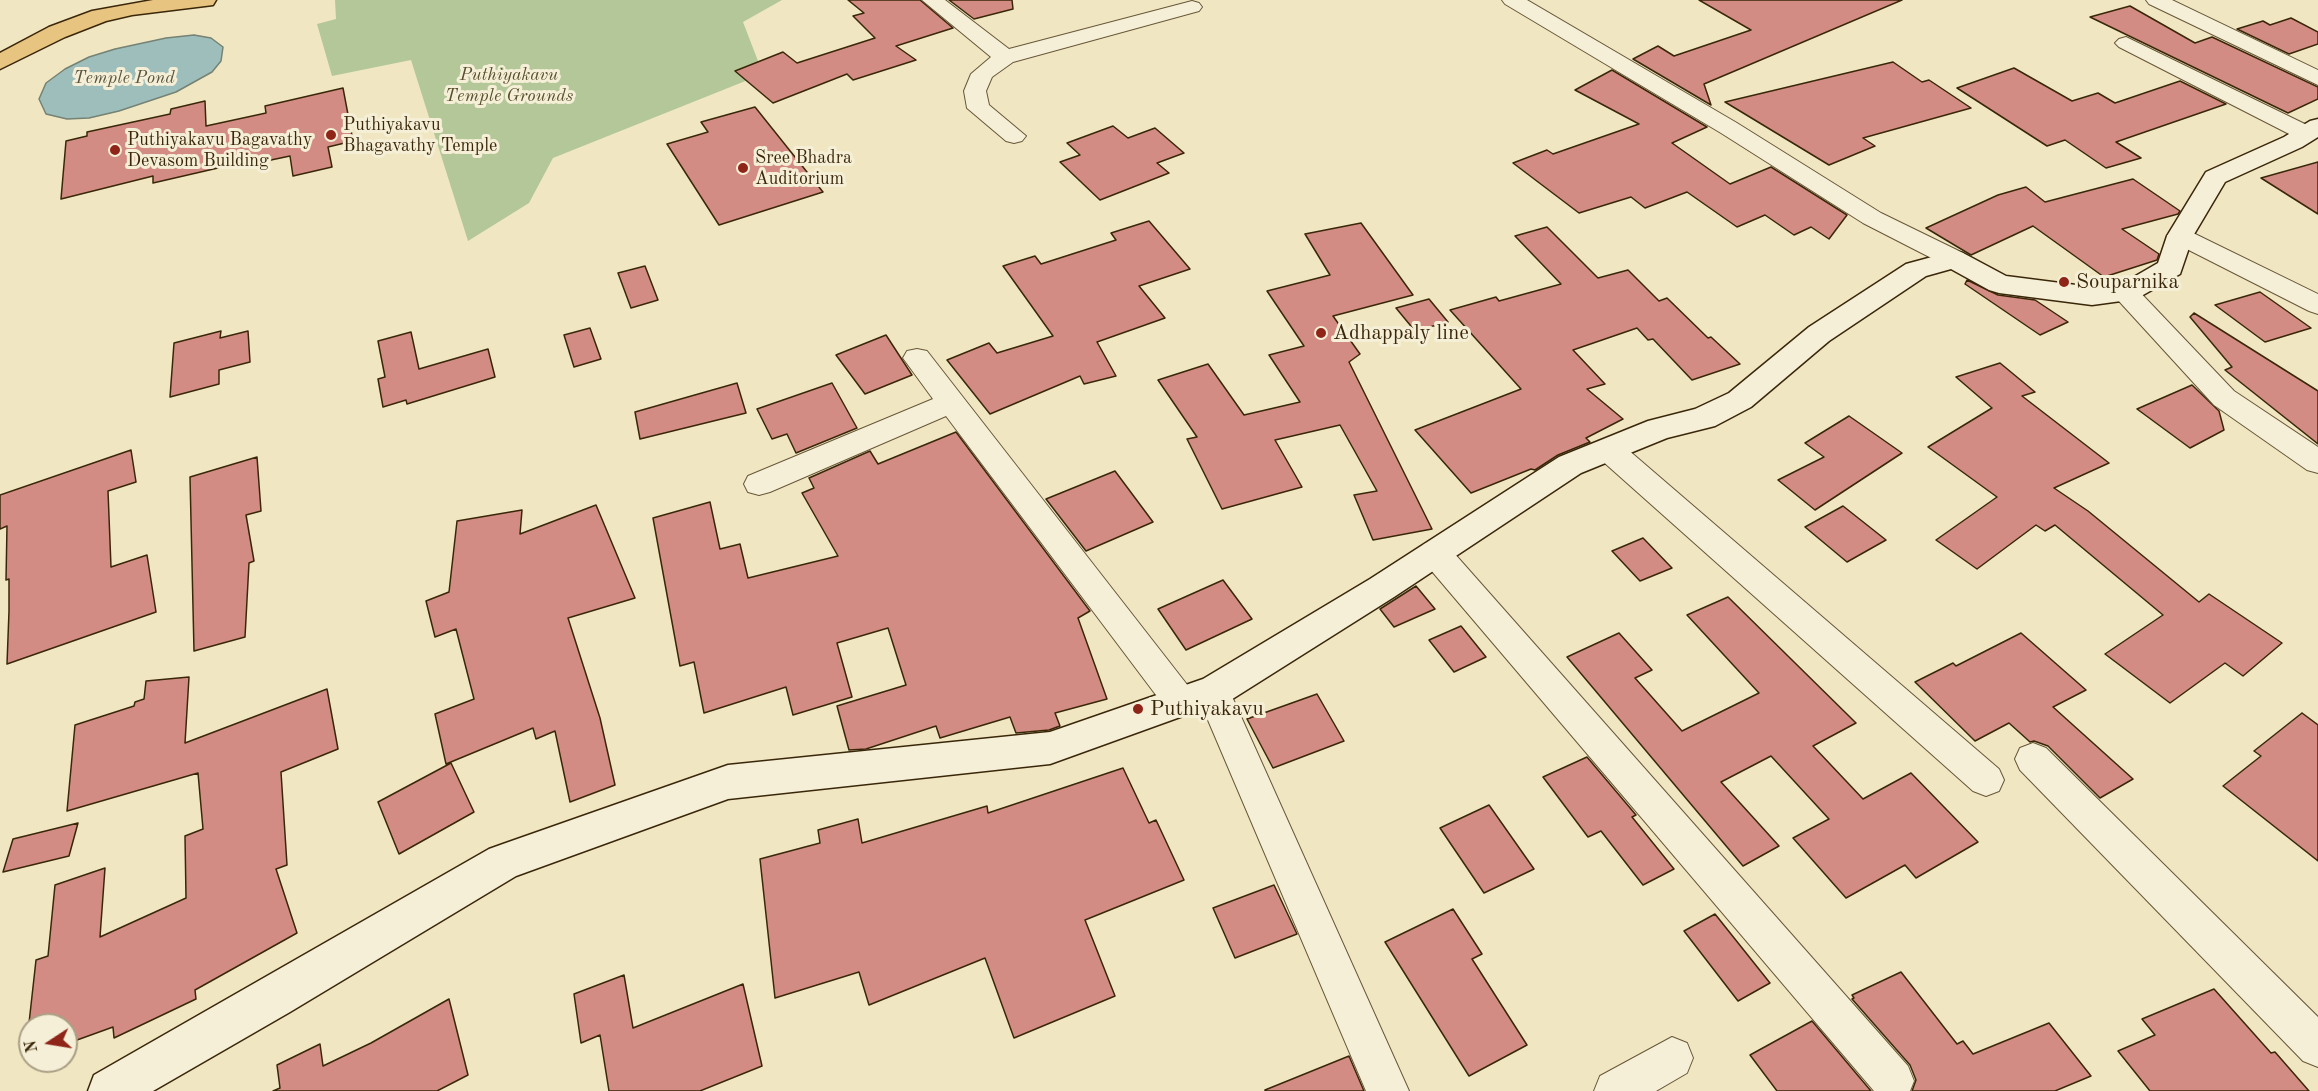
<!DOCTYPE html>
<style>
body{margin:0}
#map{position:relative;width:2318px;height:1091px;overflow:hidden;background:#f0e7c2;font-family:"Old Standard TT",serif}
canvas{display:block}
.north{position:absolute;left:18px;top:1013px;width:60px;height:60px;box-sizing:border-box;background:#f5efd7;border:2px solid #aa9f85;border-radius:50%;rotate:258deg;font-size:16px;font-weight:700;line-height:24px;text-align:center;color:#3a270a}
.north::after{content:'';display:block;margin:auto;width:21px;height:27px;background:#8f2418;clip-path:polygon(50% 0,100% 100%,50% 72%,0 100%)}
</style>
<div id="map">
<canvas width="2318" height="1091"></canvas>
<div class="north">N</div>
</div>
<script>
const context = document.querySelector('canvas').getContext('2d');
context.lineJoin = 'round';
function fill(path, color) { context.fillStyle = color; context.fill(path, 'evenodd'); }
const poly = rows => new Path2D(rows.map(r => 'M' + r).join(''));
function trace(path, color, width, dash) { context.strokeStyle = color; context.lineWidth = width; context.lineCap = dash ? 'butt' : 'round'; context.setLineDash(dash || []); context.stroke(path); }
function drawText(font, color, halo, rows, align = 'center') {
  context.font = font + ' "Old Standard TT",serif'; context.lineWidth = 6; context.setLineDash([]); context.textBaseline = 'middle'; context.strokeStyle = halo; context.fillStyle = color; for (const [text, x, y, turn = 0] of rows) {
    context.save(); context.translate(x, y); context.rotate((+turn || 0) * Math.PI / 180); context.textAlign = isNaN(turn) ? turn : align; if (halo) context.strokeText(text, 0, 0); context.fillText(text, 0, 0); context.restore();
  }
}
fill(poly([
 [335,0,782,0,743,22,763,74,553,158,529,203,468,241,411,60,332,76,317,24,336,19]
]), '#b3c799');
const water = poly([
 [194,35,211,38,223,47,221,61,212,72,176,92,119,111,89,118,67,119,46,114,39,99,46,83,65,69,89,57,115,49,166,38,194,35]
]);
fill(water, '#9dbebb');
trace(water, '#758274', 1.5);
const building = poly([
 [848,0,920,0,953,28,896,46,916,60,853,80,847,74,773,103,735,71,783,52,797,63,875,38,853,16,864,13,848,0],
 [949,0,1012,0,1013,9,974,19,949,0],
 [1699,0,1902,0,1704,84,1711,105,1633,59,1658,46,1674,56,1751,30,1699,0],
 [2130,6,2195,43,2212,37,2318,87,2318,99,2288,113,2090,17,2130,6],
 [2291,18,2318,32,2318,44,2289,54,2237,29,2263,21,2270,25,2291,18],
 [1893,62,1922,82,1929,80,1971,108,1863,138,1875,146,1829,165,1725,102,1893,62],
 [2014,68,2072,101,2098,93,2115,103,2180,81,2226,104,2116,142,2141,158,2106,168,2065,140,2047,146,1957,88,2014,68],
 [1612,70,1707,127,1672,143,1730,184,1771,167,1847,215,1829,239,1811,227,1794,235,1765,215,1737,227,1687,192,1645,208,1631,197,1579,213,1513,163,1547,150,1553,154,1639,124,1575,90,1612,70],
 [343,88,353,141,328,147,332,167,293,176,290,156,271,160,270,156,153,183,153,176,61,199,66,141,87,136,87,132,170,114,171,109,205,101,206,126,266,113,265,106,343,88],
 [755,107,823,192,719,225,667,144,708,132,701,122,755,107],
 [1113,126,1128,138,1155,128,1184,153,1157,163,1169,173,1100,200,1060,162,1080,155,1067,143,1113,126],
 [2318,162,2318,214,2261,178,2318,162],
 [2133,179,2180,211,2178,214,2122,229,2159,254,2157,260,2104,277,2033,226,1971,255,1926,228,1998,195,2026,187,2045,202,2133,179],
 [1149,221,1190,269,1139,286,1165,318,1097,342,1116,376,1084,384,1080,376,990,414,947,360,989,343,997,353,1053,336,1003,266,1035,256,1041,264,1116,240,1111,233,1149,221],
 [1361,223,1413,295,1333,316,1360,354,1349,362,1432,529,1373,540,1354,495,1377,491,1340,425,1275,440,1302,487,1222,509,1187,439,1197,437,1158,380,1208,364,1244,415,1300,402,1269,355,1304,346,1267,291,1330,275,1305,234,1361,223],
 [1547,227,1598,278,1628,270,1659,301,1667,298,1708,338,1711,337,1740,364,1692,380,1653,339,1648,340,1637,328,1573,350,1605,384,1587,389,1623,419,1586,438,1590,442,1558,455,1535,470,1531,469,1471,493,1415,430,1521,389,1450,310,1496,297,1499,301,1561,284,1515,236,1547,227],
 [645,266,658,300,631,308,618,273,645,266],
 [1967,280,1998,295,2035,300,2068,322,2040,335,1965,284,1967,280],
 [2260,292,2311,328,2265,342,2215,305,2260,292],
 [1429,299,1448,322,1415,331,1396,308,1429,299],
 [2194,313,2318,391,2318,444,2225,370,2232,367,2190,317,2194,313],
 [590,328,601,359,574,367,564,335,590,328],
 [221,331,220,338,248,331,250,362,219,370,219,384,170,397,174,343,221,331],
 [411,332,419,369,488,349,495,377,407,404,406,400,383,407,378,379,385,377,378,341,411,332],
 [886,335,912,375,865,394,836,355,886,335],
 [2000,363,2035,392,2022,396,2109,463,2054,488,2088,511,2199,602,2209,594,2282,643,2243,676,2225,663,2170,703,2105,654,2163,615,2055,525,2045,531,2036,525,1977,569,1936,540,1997,497,1928,447,1992,408,1956,377,2000,363],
 [737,383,746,413,640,439,635,412,737,383],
 [832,383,857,428,796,453,787,434,772,439,757,409,832,383],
 [2192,385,2219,411,2224,430,2190,448,2137,409,2192,385],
 [1849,416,1902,453,1815,510,1778,480,1824,457,1805,443,1849,416],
 [956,432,1090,611,1078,618,1107,699,1055,713,1060,726,1049,730,1016,733,1010,717,940,738,936,726,866,749,849,750,837,706,906,685,888,628,837,643,852,697,793,715,786,687,704,713,694,662,680,666,653,518,710,502,720,549,740,544,748,578,838,556,802,493,814,488,809,478,870,451,878,464,956,432],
 [131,450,136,482,108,491,111,567,147,555,156,612,7,664,9,611,9,579,6,580,7,526,0,529,0,495,131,450],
 [257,457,261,511,246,515,254,561,249,563,245,637,194,651,190,477,257,457],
 [1115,471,1153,522,1086,551,1046,499,1115,471],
 [596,505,635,598,568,618,600,718,615,785,570,802,555,731,536,739,533,728,446,764,435,714,474,699,456,629,435,637,426,601,449,592,457,521,522,510,520,534,596,505],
 [1843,506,1886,540,1847,562,1805,527,1843,506],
 [1643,538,1672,568,1640,581,1612,551,1643,538],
 [1223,580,1252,619,1186,650,1158,609,1223,580],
 [1416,586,1435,609,1394,627,1380,609,1416,586],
 [1728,597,1856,723,1813,746,1863,799,1911,773,1978,842,1916,878,1905,865,1846,898,1793,838,1829,819,1771,756,1721,782,1779,846,1743,866,1567,657,1619,633,1652,670,1635,678,1682,731,1759,693,1687,615,1728,597],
 [1461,626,1486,657,1454,672,1429,640,1461,626],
 [2021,633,2086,690,2053,707,2133,779,2100,798,2048,746,2034,741,2030,742,2009,723,1975,741,1915,682,1953,663,1956,666,2021,633],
 [189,677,185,743,327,689,338,749,281,772,287,865,276,869,297,933,195,990,196,999,114,1038,113,1027,66,1044,66,1025,30,1025,30,1057,25,1059,36,960,48,956,55,885,105,868,100,937,186,898,185,836,203,829,198,773,67,811,75,725,134,706,135,702,144,699,146,681,189,677],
 [1317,694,1344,741,1273,768,1247,719,1317,694],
 [2302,713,2318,725,2318,861,2223,786,2261,756,2254,751,2302,713],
 [1587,757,1636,815,1632,817,1674,869,1643,885,1601,831,1588,837,1543,777,1587,757],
 [451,763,474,812,399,854,378,802,451,763],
 [1123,768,1149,823,1156,820,1184,880,1085,920,1115,996,1014,1038,985,958,869,1005,859,972,775,998,760,859,820,843,818,830,858,819,862,843,987,806,988,813,1123,768],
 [1489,805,1534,869,1484,893,1440,828,1489,805],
 [78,823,69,856,3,872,13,839,78,823],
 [1274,885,1297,934,1235,958,1213,908,1274,885],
 [1453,909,1482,954,1472,959,1527,1045,1469,1076,1385,942,1453,909],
 [1715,914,1770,983,1738,1001,1684,931,1715,914],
 [1901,972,1957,1044,1963,1041,1973,1054,2049,1023,2091,1076,2055,1091,1912,1091,1916,1080,1910,1065,1852,999,1854,998,1852,995,1901,972],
 [624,975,633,1028,743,984,762,1066,700,1091,609,1091,600,1035,581,1043,574,994,624,975],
 [2214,989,2271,1053,2275,1052,2309,1091,2150,1091,2118,1051,2155,1035,2142,1019,2214,989],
 [449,999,468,1075,437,1091,273,1091,280,1088,277,1065,320,1044,323,1066,371,1043,449,999],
 [1812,1021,1871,1091,1777,1091,1750,1055,1812,1021],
 [1349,1056,1364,1091,1265,1091,1265,1090,1349,1056]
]);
fill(building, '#d38c83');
trace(building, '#3a270a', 1.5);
const street = poly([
 [922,0,945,0,1009,49,1192,1,1199,3,1202,7,1199,11,1013,62,992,77,986,91,989,105,1026,136,1022,141,1014,143,1006,141,967,108,964,91,971,74,991,57,922,0],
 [1502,0,1527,0,1737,123,1881,213,1963,253,1967,259,1963,265,1954,267,1945,265,1863,223,1721,133,1505,4,1502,0],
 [2146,0,2172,0,2318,70,2318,85,2149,4,2146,0],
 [2126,37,2313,128,2317,133,2313,138,2305,140,2297,138,2119,47,2115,43,2119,39,2126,37],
 [2180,228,2189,231,2318,294,2318,314,2309,311,2171,241,2167,236,2171,231,2180,228],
 [2126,285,2135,287,2234,391,2318,447,2318,473,2307,470,2214,405,2117,299,2113,293,2117,287,2126,285],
 [917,349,927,351,1192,691,1197,701,1192,711,1180,716,1168,711,946,416,770,492,759,495,748,492,744,484,748,476,933,399,903,358,907,351,917,349],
 [1609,439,1619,442,1999,769,2004,780,1999,791,1986,796,1973,791,1599,458,1594,450,1599,442,1609,439],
 [1435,541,1446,544,1908,1066,1914,1081,1910,1091,1874,1091,1424,562,1419,553,1424,544,1435,541],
 [1213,678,1225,682,1230,692,1409,1091,1366,1091,1196,692,1201,682,1213,678],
 [2033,743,2046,748,2318,1017,2318,1067,2303,1061,2020,770,2015,759,2020,748,2033,743],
 [1672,1037,1687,1043,1693,1058,1687,1073,1656,1091,1594,1091,1600,1076,1672,1037]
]);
const secondary = poly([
 [2318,119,2318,137,2302,147,2225,182,2193,236,2180,274,2136,299,2092,305,1999,293,1989,290,1951,269,1926,276,1829,341,1751,407,1715,426,1667,438,1581,473,1394,597,1226,703,1183,716,1050,764,728,799,516,876,290,1012,153,1091,88,1091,94,1075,489,849,503,844,728,765,1050,732,1203,679,1370,579,1559,457,1648,421,1695,409,1729,393,1809,327,1906,264,1954,251,1963,253,2006,276,2092,287,2120,285,2158,263,2167,236,2206,172,2284,137,2310,121,2318,119]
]);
const primary = poly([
 [153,0,216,0,213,5,205,6,132,15,106,21,65,37,0,69,0,53,49,27,92,11,153,0]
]);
trace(street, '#685738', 2);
trace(secondary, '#3a270a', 3);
trace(primary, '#3a270a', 3);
fill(street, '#f5efd7');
fill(secondary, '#f5efd7');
fill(primary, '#e8c481');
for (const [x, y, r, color] of [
 [331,135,6,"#8f2418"],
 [115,150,6,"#8f2418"],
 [743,168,6,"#8f2418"],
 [2064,282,6,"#8f2418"],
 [1321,333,6,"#8f2418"],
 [1138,709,6,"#8f2418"]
]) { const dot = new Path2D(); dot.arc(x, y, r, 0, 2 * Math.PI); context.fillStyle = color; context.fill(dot); trace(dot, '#f5efd7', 2); }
drawText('italic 18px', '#584f2e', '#f5efd7', [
 ["Puthiyakavu",509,75],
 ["Temple Grounds",509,96]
]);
drawText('italic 18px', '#58543f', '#f5efd7', [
 ["Temple Pond",124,78]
]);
drawText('18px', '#3a270a', '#f5efd7', [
 ["Puthiyakavu",343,125],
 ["Bhagavathy Temple",343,146],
 ["Puthiyakavu Bagavathy",127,140],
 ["Devasom Building",127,161],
 ["Sree Bhadra",755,158],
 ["Auditorium",755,179]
], 'left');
drawText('21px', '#3a270a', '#f5efd7', [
 ["Souparnika",2076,282],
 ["Adhappaly line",1333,333],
 ["Puthiyakavu",1150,709]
], 'left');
</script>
